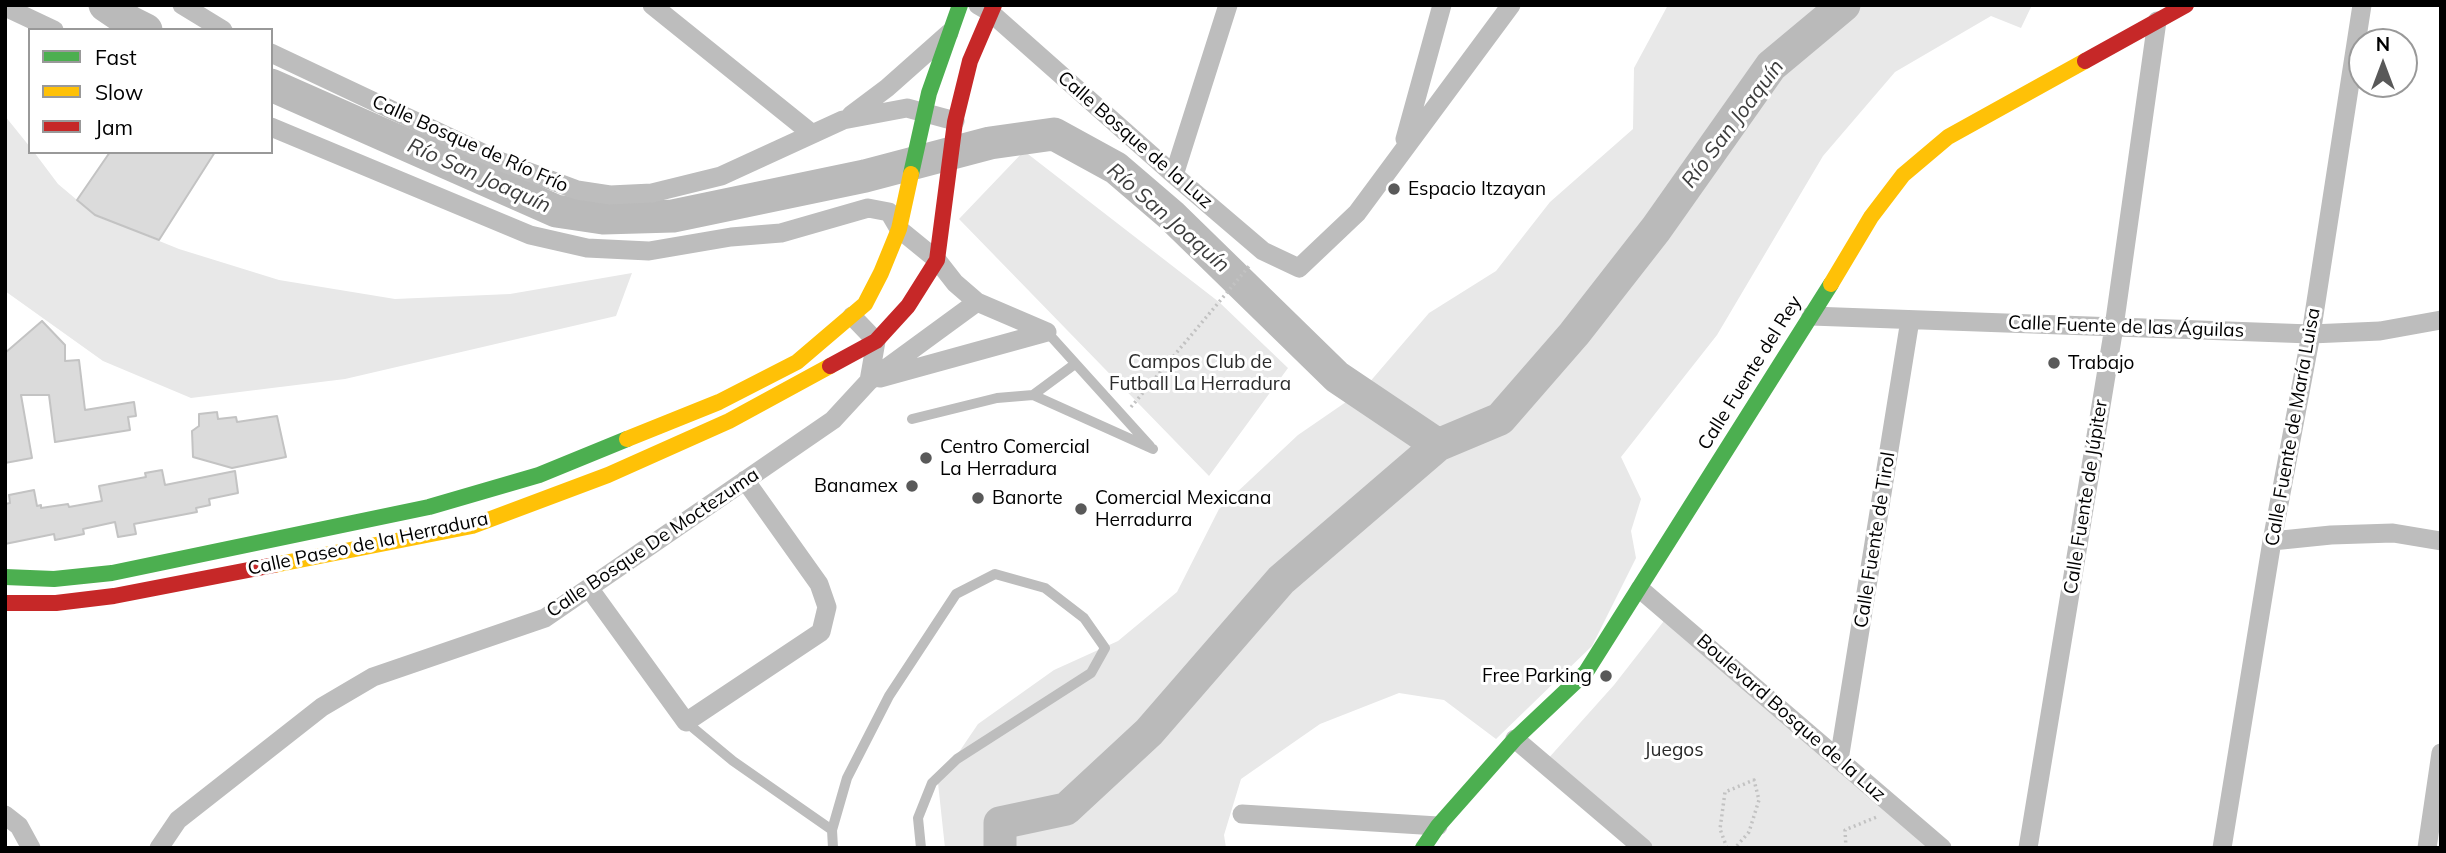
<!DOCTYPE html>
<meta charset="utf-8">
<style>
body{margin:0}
#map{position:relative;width:2446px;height:853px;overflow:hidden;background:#fff;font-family:Mulish,sans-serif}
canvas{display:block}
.frame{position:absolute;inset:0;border:7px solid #000;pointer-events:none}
.legend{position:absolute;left:28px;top:28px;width:245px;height:126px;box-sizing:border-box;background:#fff;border:2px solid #999;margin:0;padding:9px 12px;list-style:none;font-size:21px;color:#000}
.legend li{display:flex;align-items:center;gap:14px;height:35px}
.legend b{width:35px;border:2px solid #999}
.north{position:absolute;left:2348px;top:28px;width:70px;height:70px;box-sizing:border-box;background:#fff;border:2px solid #999;border-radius:50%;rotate:0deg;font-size:19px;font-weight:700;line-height:28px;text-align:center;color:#000}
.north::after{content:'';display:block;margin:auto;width:24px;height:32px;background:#595959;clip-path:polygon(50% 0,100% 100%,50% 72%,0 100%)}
</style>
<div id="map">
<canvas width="2446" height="853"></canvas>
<div class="frame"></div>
<ul class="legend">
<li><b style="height:9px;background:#4caf50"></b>Fast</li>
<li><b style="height:9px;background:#ffc107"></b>Slow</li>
<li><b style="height:9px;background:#c62828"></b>Jam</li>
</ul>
<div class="north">N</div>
</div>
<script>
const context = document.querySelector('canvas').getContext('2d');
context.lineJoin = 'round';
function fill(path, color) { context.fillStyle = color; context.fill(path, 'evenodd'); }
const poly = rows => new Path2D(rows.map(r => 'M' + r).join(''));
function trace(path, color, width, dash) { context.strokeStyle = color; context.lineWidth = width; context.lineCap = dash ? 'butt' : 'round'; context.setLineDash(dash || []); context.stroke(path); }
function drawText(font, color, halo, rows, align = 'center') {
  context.font = font + ' Mulish,sans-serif'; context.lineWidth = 6; context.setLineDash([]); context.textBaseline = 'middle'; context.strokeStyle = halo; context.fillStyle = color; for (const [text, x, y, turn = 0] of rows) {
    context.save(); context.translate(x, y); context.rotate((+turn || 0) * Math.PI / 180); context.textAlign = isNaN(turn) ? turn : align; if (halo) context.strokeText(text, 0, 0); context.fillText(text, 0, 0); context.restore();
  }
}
fill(poly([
 [1668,5,2032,5,2021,28,1991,16,1895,72,1823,156,1717,335,1621,457,1641,499,1631,531,1636,558,1592,646,1496,739,1444,700,1399,693,1320,724,1241,779,1224,835,1226,848,945,848,938,783,978,724,1054,670,1118,641,1177,592,1219,509,1298,435,1362,391,1429,313,1496,271,1550,202,1633,129,1634,68],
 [5,116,30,147,30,152,34,152,58,184,95,215,179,249,279,280,395,299,510,294,632,273,616,316,345,379,191,398,103,361,5,291],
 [1024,151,1219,302,1288,368,1209,476,959,219],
 [1667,617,1936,848,1647,848,1546,761,1614,685]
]), '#e8e8e8');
trace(poly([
 [105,5,130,22,146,30],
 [271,85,556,211,603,218,673,216,865,176,990,143,1054,134,1116,168,1172,216,1337,377,1438,445],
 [1000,848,1000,823,1066,809,1149,732,1281,580,1438,445,1500,419,1574,334,1656,229,1771,66,1844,5]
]), '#bababa', 33);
const building = poly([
 [110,152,215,152,159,240,95,215,77,200,110,152],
 [42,321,65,345,65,361,79,360,85,410,134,402,136,416,128,417,130,430,55,442,49,395,21,395,32,458,5,463,5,353,42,321],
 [217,412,218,419,236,417,237,422,277,416,286,457,232,468,193,457,192,431,199,426,199,414,217,412],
 [162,470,165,485,235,471,238,493,209,499,210,505,196,508,197,512,134,524,136,534,118,537,115,522,83,529,84,534,55,540,54,534,5,544,5,504,10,503,9,495,34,490,37,506,41,505,41,508,68,504,69,507,102,501,99,486,146,477,145,473,162,470]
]);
fill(building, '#dbdbdb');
trace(building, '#c3c3c3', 2);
trace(poly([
 [1131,407,1250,265],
 [1727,848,1720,829,1725,792,1754,780,1759,800,1749,832,1735,848],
 [1846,848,1845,830,1879,816]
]), '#c2c2c2', 3.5, [2, 3.5]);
trace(poly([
 [1047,332,1150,446],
 [1033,395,1075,364],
 [912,419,997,398,1033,395,1153,449],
 [686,722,733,761,832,830],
 [833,848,832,830,847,778,889,696,956,594,995,574,1045,588,1084,618,1105,648,1091,673,957,759,932,783,918,818,921,848]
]), '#bdbdbd', 10);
trace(poly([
 [182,5,223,30],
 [652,5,811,133],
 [978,5,990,12,1174,175,1263,251,1299,268,1357,213,1511,5],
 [5,7,54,30],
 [271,53,502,162,577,190,610,195,652,193,721,176,843,120,907,108,955,121],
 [851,115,887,88,949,33],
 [271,127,530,235,587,248,649,251,731,237,781,233,868,208,889,212,899,229,937,260,955,283,977,302,1047,332],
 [1405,139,1442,5],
 [1174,175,1228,5],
 [852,316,876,341,869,381],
 [1811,316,2311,334,2380,331,2441,320],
 [880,378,1047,332],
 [2272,541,2331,535,2393,533,2441,541],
 [589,588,686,722,821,632,827,607,819,584,745,480],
 [1640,589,1942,848],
 [1515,739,1643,848],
 [1839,760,1910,320],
 [1242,814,1438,826],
 [5,815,19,826,31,848],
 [159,848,178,820,322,707,373,677,545,618,833,420,869,381,977,302],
 [2028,848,2114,327,2157,21],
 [2222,848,2272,541,2311,334,2362,5],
 [2427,848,2441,753]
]), '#bdbdbd', 19);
trace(poly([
 [911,174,929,93,960,5],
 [5,577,54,579,112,573,429,507,539,475,627,439],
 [1423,848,1438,826,1515,739,1586,672,1831,284]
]), '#4caf50', 16);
trace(poly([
 [1831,284,1871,217,1903,175,1948,137,2085,61],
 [627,439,719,402,797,362,865,304,881,273,899,229,911,174],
 [274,565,472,526,608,475,729,421,830,366]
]), '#ffc107', 16);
trace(poly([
 [2085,61,2186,5],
 [830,366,876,341,908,306,937,260,955,122,970,61,994,5],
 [5,603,56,603,114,596,274,565]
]), '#c62828', 16);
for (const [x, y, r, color] of [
 [1394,189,7,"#595959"],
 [2054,363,7,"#595959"],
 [926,458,7,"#595959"],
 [912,486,7,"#595959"],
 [978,498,7,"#595959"],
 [1081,509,7,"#595959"],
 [1606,676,7,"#595959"]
]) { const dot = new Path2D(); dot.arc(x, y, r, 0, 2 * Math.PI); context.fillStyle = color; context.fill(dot); trace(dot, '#fff', 2.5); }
drawText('19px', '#000', '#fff', [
 ["Calle Bosque de la Luz",1135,140,41],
 ["Calle Bosque de Río Frío",470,144,24],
 ["Calle Fuente de las Águilas",2126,327,2],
 ["Calle Fuente del Rey",1750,373,-58],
 ["Calle Fuente de María Luisa",2293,427,-80],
 ["Calle Fuente de Júpiter",2086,497,-81],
 ["Calle Fuente de Tirol",1875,540,-81],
 ["Calle Bosque De Moctezuma",653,543,-34],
 ["Calle Paseo de la Herradura",368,544,-12],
 ["Boulevard Bosque de la Luz",1791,718,41]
]);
drawText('19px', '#000', '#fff', [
 ["Espacio Itzayan",1408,189],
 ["Trabajo",2068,363],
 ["Centro Comercial",940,447],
 ["La Herradura",940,469],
 ["Banamex",898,486,"right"],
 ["Banorte",992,498],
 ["Comercial Mexicana",1095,498],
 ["Herradurra",1095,520],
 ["Free Parking",1592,676,"right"]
], 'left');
drawText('19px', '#2c2c2c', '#fff', [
 ["Campos Club de",1200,362],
 ["Futball La Herradura",1200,384],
 ["Juegos",1674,750]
]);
drawText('italic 21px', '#3d3d3d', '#fff', [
 ["Río San Joaquín",1733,124,-53],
 ["Río San Joaquín",479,176,24],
 ["Río San Joaquín",1168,218,41]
]);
</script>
